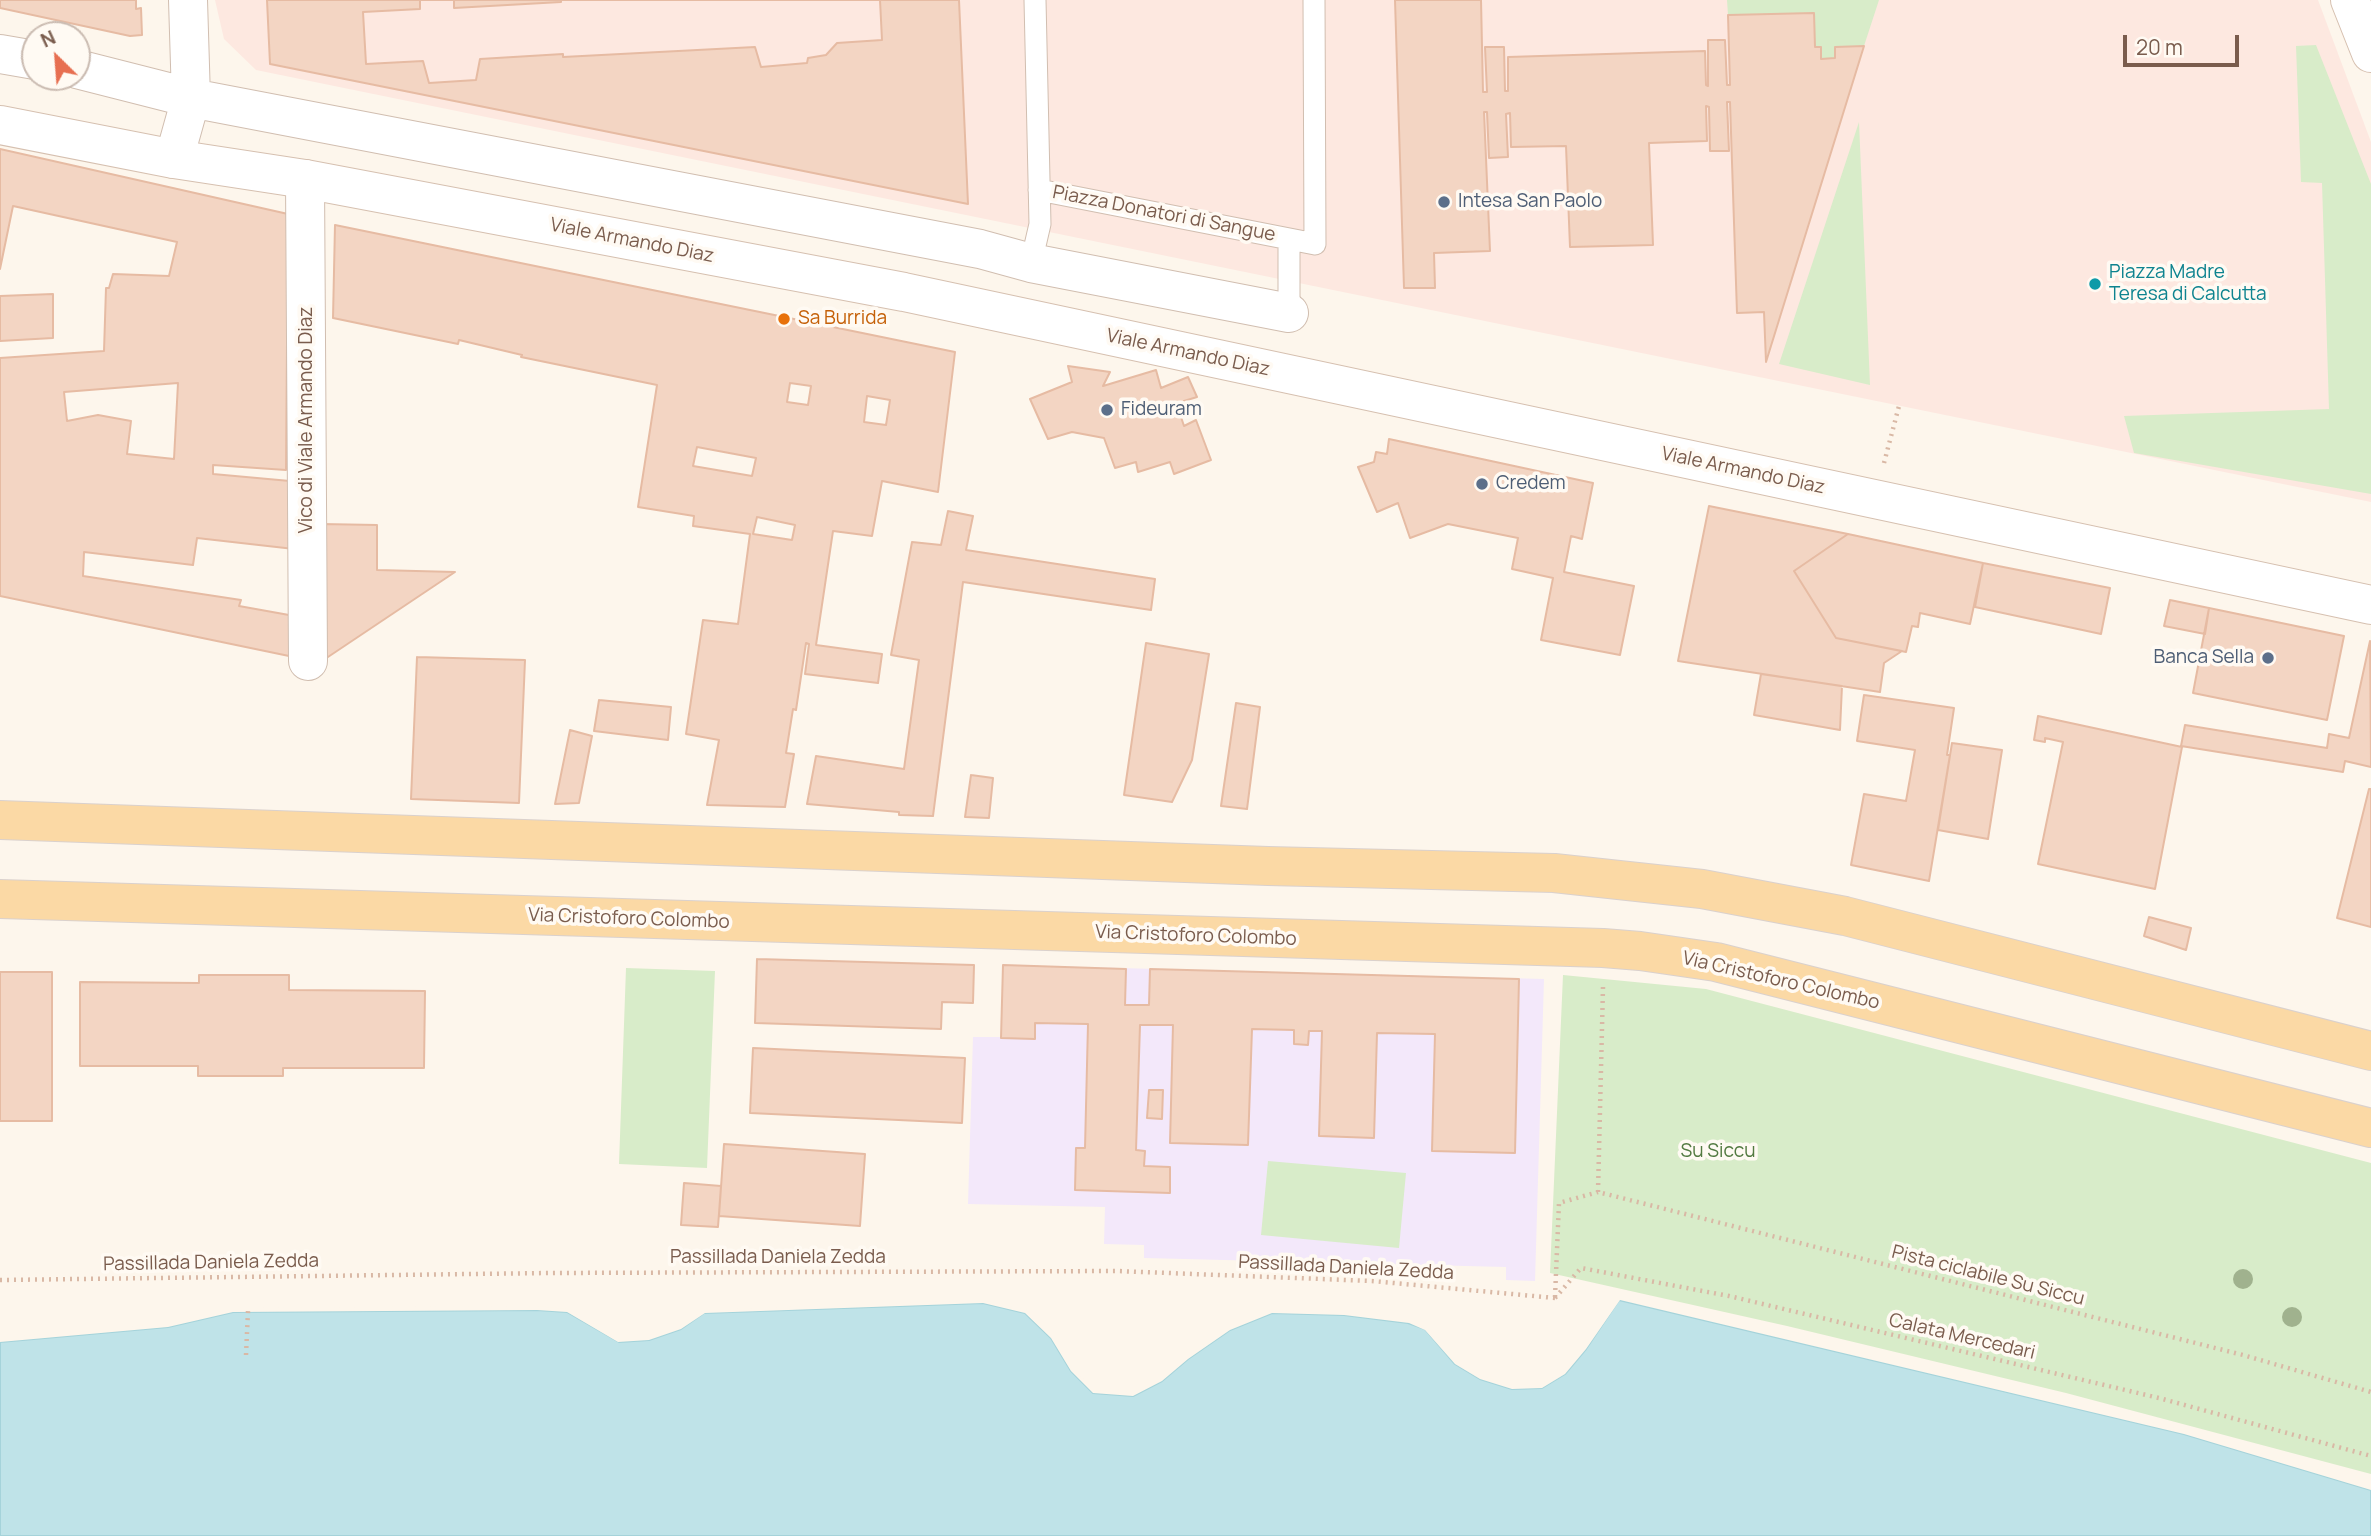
<!DOCTYPE html>
<style>
body{margin:0}
#map{position:relative;width:2371px;height:1536px;overflow:hidden;background:#fdf6ec;font-family:Manrope,sans-serif}
canvas{display:block}
.north{position:absolute;left:21px;top:21px;width:70px;height:70px;box-sizing:border-box;background:#fffaf3;border:2px solid #cabbb1;border-radius:50%;rotate:335deg;font-size:19px;font-weight:700;line-height:28px;text-align:center;color:#7a5c4d}
.north::after{content:'';display:block;margin:auto;width:24px;height:32px;background:#e76f51;clip-path:polygon(50% 0,100% 100%,50% 72%,0 100%)}
.scale{position:absolute;left:2123px;top:35px;width:116px;height:32px;box-sizing:border-box;border:4px solid #7a5c4d;border-top:0;padding-left:9px;font-size:21px;line-height:24px;white-space:nowrap;color:#7a5c4d;-webkit-text-stroke:5px #fffaf3;paint-order:stroke}
</style>
<div id="map">
<canvas width="2371" height="1536"></canvas>
<div class="north">N</div>
<div class="scale">20 m</div>
</div>
<script>
const context = document.querySelector('canvas').getContext('2d');
context.lineJoin = 'round';
function fill(path, color) { context.fillStyle = color; context.fill(path, 'evenodd'); }
const poly = rows => new Path2D(rows.map(r => 'M' + r).join(''));
function trace(path, color, width, dash) { context.strokeStyle = color; context.lineWidth = width; context.lineCap = dash ? 'butt' : 'round'; context.setLineDash(dash || []); context.stroke(path); }
function drawText(font, color, halo, rows, align = 'center') {
  context.font = font + ' Manrope,sans-serif'; context.lineWidth = 7; context.setLineDash([]); context.textBaseline = 'middle'; context.strokeStyle = halo; context.fillStyle = color; for (const [text, x, y, turn = 0] of rows) {
    context.save(); context.translate(x, y); context.rotate((+turn || 0) * Math.PI / 180); context.textAlign = isNaN(turn) ? turn : align; if (halo) context.strokeText(text, 0, 0); context.fillText(text, 0, 0); context.restore();
  }
}
fill(poly([
 [215,0,2318,0,2371,142,2371,502,256,70,224,39]
]), '#fde8e0');
fill(poly([
 [1003,965,1544,979,1535,1281,1506,1280,1506,1267,1144,1258,1144,1245,1104,1244,1105,1207,968,1204,973,1037,1001,1037]
]), '#f3e8fa');
fill(poly([
 [1727,0,1879,0,1864,46,1836,47,1835,58,1821,59,1821,47,1815,47,1814,13,1728,15],
 [2316,45,2371,184,2371,494,2134,453,2124,416,2329,409,2322,183,2301,182,2296,46],
 [1859,122,1870,385,1779,364],
 [626,968,715,971,707,1168,619,1164],
 [1563,975,1706,989,2371,1163,2371,1474,2066,1393,1787,1326,1550,1273],
 [1268,1161,1406,1173,1399,1248,1261,1235]
]), '#d8ecc9');
const water = poly([
 [1619,1300,2184,1434,2371,1490,2371,1536,0,1536,0,1342,168,1327,233,1312,537,1310,567,1312,619,1342,649,1340,681,1329,704,1313,983,1303,1025,1313,1051,1338,1071,1371,1093,1393,1133,1396,1162,1381,1188,1359,1230,1330,1272,1313,1344,1315,1408,1323,1425,1329,1455,1364,1480,1379,1512,1389,1542,1388,1565,1374,1586,1349,1619,1300]
]);
fill(water, '#bfe3e8');
trace(water, '#a5d3da', 2);
fill(poly([
 [1619,1297,2185,1430,2371,1486,2371,1490,2184,1434,1620,1300,1586,1349,1565,1374,1542,1388,1512,1389,1480,1379,1455,1364,1425,1330,1409,1323,1344,1315,1272,1313,1230,1330,1188,1359,1162,1381,1133,1396,1093,1393,1071,1371,1051,1338,1025,1313,983,1303,705,1313,681,1329,649,1340,618,1342,567,1312,537,1310,233,1312,168,1327,0,1342,0,1338,167,1323,233,1308,537,1306,567,1309,619,1338,648,1337,679,1326,704,1310,983,1300,1028,1310,1054,1336,1073,1369,1095,1390,1132,1392,1160,1378,1186,1356,1229,1327,1272,1310,1344,1311,1410,1320,1427,1327,1457,1362,1482,1376,1512,1385,1541,1384,1563,1371]
]), '#fdf6ec');
const building = poly([
 [0,0,136,0,136,9,141,8,142,35,130,36,0,8,0,0],
 [267,0,959,0,968,204,270,64,267,0],
 [420,0,454,0,454,8,561,2,561,0,880,0,882,40,837,43,826,55,808,58,807,63,761,67,755,47,563,57,563,54,480,59,476,80,429,83,423,61,366,64,363,12,420,9,420,0],
 [1395,0,1481,0,1483,92,1487,92,1485,47,1504,47,1505,91,1508,91,1508,57,1705,51,1706,85,1708,86,1708,40,1725,40,1727,85,1730,85,1728,15,1814,13,1815,47,1821,47,1821,59,1835,58,1835,47,1864,46,1766,362,1764,312,1737,313,1730,102,1727,102,1729,151,1710,151,1709,107,1706,106,1707,141,1649,143,1653,245,1570,247,1566,146,1511,147,1510,113,1506,114,1508,157,1489,158,1487,112,1484,112,1490,251,1434,253,1435,288,1404,288,1395,0],
 [0,149,288,214,286,470,213,465,213,474,301,482,294,549,197,538,193,565,84,552,83,576,241,600,239,606,289,615,289,656,0,596,0,358,104,351,106,288,109,288,113,274,169,276,177,242,13,206,0,269,0,149],
 [178,383,174,459,127,454,131,421,98,415,67,421,64,392,178,383],
 [335,225,955,352,938,492,882,481,872,536,833,531,816,645,882,654,878,683,805,674,809,644,806,643,796,710,793,709,786,753,794,754,785,807,707,805,719,740,686,734,703,620,738,624,750,534,693,526,694,516,638,507,657,385,521,357,522,355,459,340,458,344,333,318,335,225],
 [790,383,811,386,808,405,787,402,790,383],
 [867,396,890,400,886,425,864,422,867,396],
 [697,447,756,458,752,476,693,466,697,447],
 [757,517,795,525,792,540,753,534,757,517],
 [53,294,53,338,0,341,0,296,53,294],
 [1068,366,1110,372,1103,386,1156,370,1161,388,1188,377,1197,397,1184,401,1188,411,1180,414,1184,426,1196,420,1211,460,1174,474,1170,462,1138,472,1136,462,1115,468,1104,438,1072,432,1048,439,1030,399,1072,382,1068,366],
 [1389,439,1593,483,1582,539,1571,536,1564,572,1634,586,1620,655,1541,640,1553,578,1512,569,1518,538,1448,524,1410,538,1398,503,1377,512,1358,467,1374,462,1376,452,1387,454,1389,439],
 [1709,506,1848,534,1794,571,1836,638,1902,651,1884,663,1880,692,1678,661,1709,506],
 [948,511,973,516,966,550,1155,579,1151,610,963,582,933,816,899,815,899,812,807,804,816,756,904,769,919,660,891,655,912,542,941,545,948,511],
 [321,524,377,525,377,570,455,572,322,661,321,524],
 [1848,534,1983,563,1970,624,1920,613,1918,627,1912,626,1906,652,1836,638,1794,571,1848,534],
 [1983,563,2110,588,2101,634,1975,607,1983,563],
 [2170,600,2209,608,2205,634,2164,626,2170,600],
 [2209,608,2344,636,2327,720,2193,693,2209,608],
 [2370,641,2371,767,2345,761,2343,772,2181,746,2185,725,2327,748,2329,734,2349,738,2370,641],
 [1146,643,1209,654,1192,760,1172,802,1124,795,1146,643],
 [417,657,525,660,519,803,411,799,417,657],
 [1761,674,1842,686,1840,730,1754,715,1761,674],
 [1864,695,1954,708,1947,755,1950,755,1929,881,1851,865,1864,794,1906,801,1915,750,1857,741,1864,695],
 [599,700,671,707,668,740,594,731,599,700],
 [1236,703,1260,707,1247,809,1221,806,1236,703],
 [2038,716,2182,747,2155,889,2038,864,2063,742,2045,738,2045,742,2034,740,2038,716],
 [570,730,592,736,579,803,555,804,570,730],
 [1952,743,2002,750,1988,839,1938,830,1952,743],
 [971,775,993,778,989,818,965,817,971,775],
 [2369,789,2371,789,2371,927,2337,918,2369,789],
 [2149,917,2191,928,2186,950,2144,936,2149,917],
 [757,959,974,965,973,1003,942,1002,941,1029,755,1023,757,959],
 [1003,965,1126,969,1125,1005,1149,1005,1150,969,1519,979,1515,1153,1432,1151,1435,1034,1377,1033,1374,1138,1319,1136,1322,1031,1309,1031,1308,1045,1294,1044,1294,1030,1252,1029,1248,1145,1170,1143,1173,1025,1140,1025,1136,1150,1145,1151,1144,1166,1170,1167,1170,1193,1075,1190,1076,1148,1085,1148,1088,1024,1035,1023,1035,1039,1001,1038,1003,965],
 [0,972,52,972,52,1121,0,1121,0,972],
 [199,975,289,975,289,990,425,991,424,1068,283,1068,283,1076,198,1076,198,1066,80,1066,80,982,199,983,199,975],
 [753,1048,965,1058,962,1123,750,1113,753,1048],
 [1149,1090,1163,1090,1162,1119,1147,1118,1149,1090],
 [724,1144,865,1154,860,1226,719,1216,724,1144],
 [684,1183,721,1186,718,1227,681,1225,684,1183]
]);
fill(building, '#f3d5c3');
trace(building, '#e6bba3', 2);
const lane = poly([
 [1039,190,1315,244,1314,0],
 [1289,239,1289,313],
 [1031,263,1040,224,1035,0]
]);
const street = poly([
 [0,54,35,60],
 [77,69,191,98,980,249,1031,263,1289,313],
 [174,159,191,98,188,0],
 [305,179,308,661]
]);
const secondary = poly([
 [2350,0,2371,53],
 [0,125,174,159,305,179,904,292,2371,605]
]);
const primary = poly([
 [0,820,1268,866,1554,873,1702,889,1845,916,2371,1051],
 [0,899,1603,948,1640,951,1716,962,2371,1128]
]);
trace(lane, '#d1beb0', 23);
trace(street, '#d1beb0', 40);
trace(secondary, '#d6c0b0', 40);
trace(primary, '#dad1cd', 40);
trace(poly([
 [1884,463,1899,406],
 [1603,987,1598,1192,2243,1355,2371,1392],
 [0,1280,550,1273,1117,1271,1372,1281,1555,1298],
 [1555,1297,1559,1203,1598,1192],
 [1555,1298,1581,1268,1729,1296,2159,1398,2371,1456],
 [246,1355,248,1311]
]), '#d9b8a5', 4.5, [2, 5]);
trace(lane, '#fff', 21);
trace(street, '#fff', 38);
trace(secondary, '#fff', 38);
trace(primary, '#fbd9a5', 38);
context.fillStyle = '#a0b28e';
for (const [x, y] of [
 [2243,1279],
 [2292,1317]
]) { context.beginPath(); context.arc(x, y, 10, 0, 2 * Math.PI); context.fill(); }
for (const [x, y, r, color] of [
 [1444,202,7,"#5c6f8a"],
 [2095,284,7,"#0f9aa8"],
 [784,319,7,"#e8710a"],
 [1107,410,7,"#5c6f8a"],
 [1482,484,7,"#5c6f8a"],
 [2268,658,7,"#5c6f8a"]
]) { const dot = new Path2D(); dot.arc(x, y, r, 0, 2 * Math.PI); context.fillStyle = color; context.fill(dot); trace(dot, '#fffaf3', 2.5); }
drawText('19px', '#4e5e75', '#fffaf3', [
 ["Intesa San Paolo",1458,202],
 ["Fideuram",1121,410],
 ["Credem",1496,484],
 ["Banca Sella",2254,658,"right"]
], 'left');
drawText('19px', '#7a5c4d', '#fffaf3', [
 ["Piazza Donatori di Sangue",1164,214,11],
 ["Viale Armando Diaz",632,241,11],
 ["Viale Armando Diaz",1188,353,12],
 ["Vico di Viale Armando Diaz",307,420,-90],
 ["Viale Armando Diaz",1743,471,12],
 ["Via Cristoforo Colombo",629,919,2],
 ["Via Cristoforo Colombo",1196,936,2],
 ["Via Cristoforo Colombo",1781,981,13],
 ["Passillada Daniela Zedda",778,1258],
 ["Passillada Daniela Zedda",211,1263,-1],
 ["Passillada Daniela Zedda",1346,1268,3],
 ["Pista ciclabile Su Siccu",1988,1276,14],
 ["Calata Mercedari",1962,1337,13]
]);
drawText('19px', '#0d838f', '#fffaf3', [
 ["Piazza Madre",2109,273],
 ["Teresa di Calcutta",2109,295]
], 'left');
drawText('19px', '#c56008', '#fffaf3', [
 ["Sa Burrida",798,319]
], 'left');
drawText('19px', '#537a41', '#fffaf3', [
 ["Su Siccu",1718,1152]
]);
</script>
